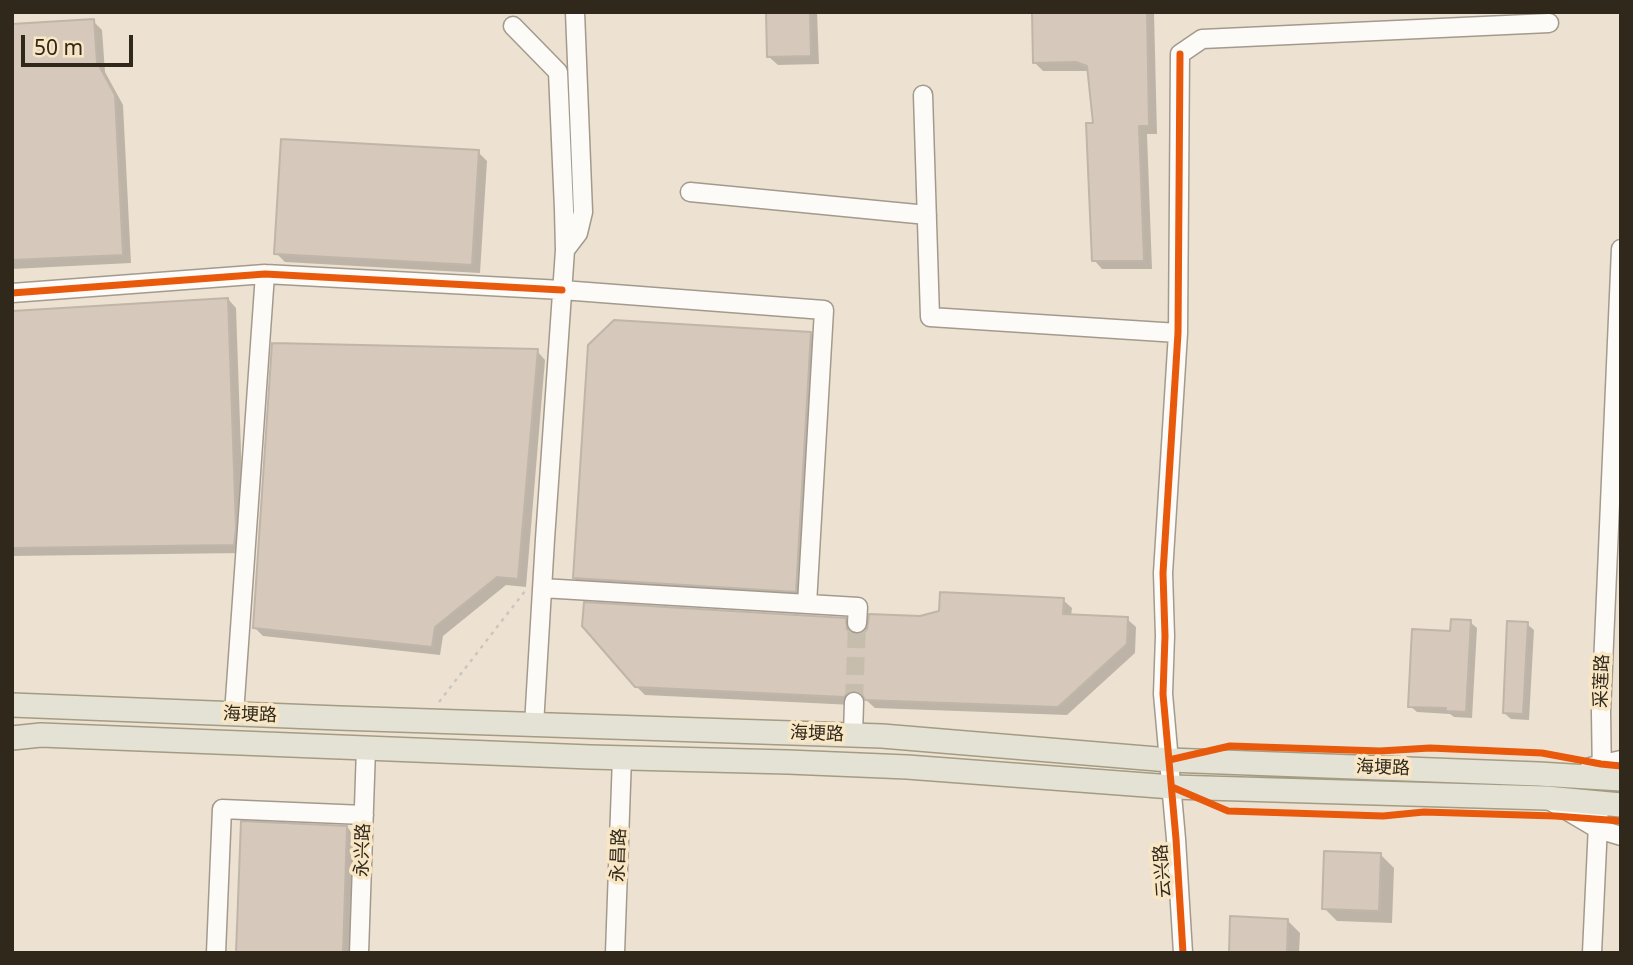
<!DOCTYPE html>
<meta charset="utf-8">
<style>
body{margin:0}
#map{position:relative;width:1633px;height:965px;overflow:hidden;background:#ede2d1;font-family:"Noto Sans",sans-serif}
canvas{display:block}
.frame{position:absolute;inset:0;border:14px solid #2f281b;pointer-events:none}
.scale{position:absolute;left:21px;top:35px;width:112px;height:32px;box-sizing:border-box;border:4px solid #2f281b;border-top:0;padding-left:9px;font-size:21px;line-height:24px;white-space:nowrap;color:#2f281b;-webkit-text-stroke:5px #f9e6c5;paint-order:stroke}
</style>
<div id="map">
<canvas width="1633" height="965"></canvas>
<div class="frame"></div>
<div class="scale">50 m</div>
</div>
<script>
const context = document.querySelector('canvas').getContext('2d');
context.lineJoin = 'round';
function fill(path, color) { context.fillStyle = color; context.fill(path, 'evenodd'); }
const poly = rows => new Path2D(rows.map(r => 'M' + r).join(''));
function trace(path, color, width, dash) { context.strokeStyle = color; context.lineWidth = width; context.lineCap = dash ? 'butt' : 'round'; context.setLineDash(dash || []); context.stroke(path); }
function drawText(font, color, halo, rows, align = 'center') {
  context.font = font + ' "Noto Sans","Noto Sans SC",sans-serif'; context.lineWidth = 7; context.setLineDash([]); context.textBaseline = 'middle'; context.strokeStyle = halo; context.fillStyle = color; for (const [text, x, y, turn = 0] of rows) {
    context.save(); context.translate(x, y); context.rotate((+turn || 0) * Math.PI / 180); context.textAlign = isNaN(turn) ? turn : align; if (halo) context.strokeText(text, 0, 0); context.fillText(text, 0, 0); context.restore();
  }
}
fill(poly([
 [768,12,817,12,819,64,778,65,769,57],
 [1033,12,1154,12,1157,134,1147,134,1152,269,1102,269,1094,260,1095,125,1089,71,1043,71,1035,63],
 [93,21,102,30,105,72,123,105,131,263,12,269,12,26],
 [478,152,487,161,480,273,285,262,276,253],
 [228,299,236,308,244,537,243,553,12,556,12,313],
 [811,334,819,343,804,600,583,586,574,578],
 [537,351,545,360,526,587,506,585,443,636,440,655,263,636,255,628],
 [1063,600,1072,608,1071,616,1127,619,1136,627,1135,653,1067,715,875,708,865,699,857,701,853,705,645,695,636,686,845,619,854,628,855,636,920,618],
 [1470,622,1477,628,1472,718,1454,717,1450,714,1417,712,1410,706,1452,633],
 [1527,624,1534,630,1529,720,1511,719,1504,713],
 [347,827,355,836,351,953,238,953],
 [1381,855,1394,868,1392,923,1337,921,1324,908],
 [1287,920,1300,933,1299,953,1231,953]
]), '#0003');
const building = poly([
 [766,12,810,12,811,56,767,57,766,12],
 [1032,12,1147,12,1149,126,1139,126,1144,261,1092,261,1086,123,1093,123,1087,66,1076,62,1033,63,1032,12],
 [94,19,97,62,115,95,123,255,12,260,12,24,94,19],
 [281,139,479,150,472,265,274,254,281,139],
 [228,298,236,528,234,545,12,548,12,311,228,298],
 [614,320,811,332,796,592,573,578,588,345,614,320],
 [272,343,538,349,518,579,497,577,435,627,432,647,253,628,272,343],
 [940,592,1064,598,1063,614,1128,617,1127,644,1058,707,865,700,861,693,855,691,848,692,844,697,635,687,582,626,584,602,846,618,847,629,851,633,857,634,863,633,867,629,869,614,920,616,939,611,940,592],
 [1451,619,1471,620,1466,712,1446,711,1446,708,1408,707,1412,629,1450,631,1451,619],
 [1507,621,1528,622,1523,714,1503,713,1507,621],
 [241,821,347,826,343,953,236,953,241,821],
 [1324,851,1381,853,1379,911,1322,909,1324,851],
 [1230,916,1288,919,1287,953,1229,953,1230,916]
]);
fill(building, '#d6c9bb');
trace(building, '#bfb5a9', 2);
trace(poly([
 [854,702,857,623]
]), '#c7bdad', 18, [18, 9]);
const minor = poly([
 [513,26,558,72,564,209,565,250,545,539,534,725],
 [923,95,930,317,1178,333],
 [690,192,927,215],
 [565,250,578,233,583,212,575,12],
 [12,293,265,274,562,290,824,310,807,604],
 [542,588,858,607,857,623],
 [234,714,265,274],
 [853,735,854,702],
 [1590,767,1621,760],
 [1602,778,1601,712,1621,249],
 [1549,800,1598,829,1621,836],
 [216,953,222,809,364,815],
 [359,953,366,748],
 [615,953,622,757],
 [1183,953,1176,839,1163,694,1165,636,1163,573,1178,333,1180,54,1202,39,1549,23],
 [1592,953,1599,803]
]);
const major = poly([
 [12,705,339,718,882,736,1169,760,1539,774,1621,779],
 [12,738,41,735,590,757,788,762,907,767,1172,787,1546,798,1621,805]
]);
trace(minor, '#a39a8d', 21);
trace(major, '#a39c83', 26);
trace(poly([
 [439,702,525,591]
]), '#cac6bf', 2.5, [3.5, 5]);
trace(minor, '#fcfbf8', 18);
trace(major, '#e4e1d5', 23);
trace(poly([
 [1180,54,1178,333,1163,573,1165,636,1163,694,1176,839,1183,953],
 [12,293,265,274,562,290],
 [1169,760,1230,746,1380,751,1430,748,1542,753,1601,764,1621,766],
 [1172,787,1228,811,1383,816,1424,812,1555,816,1621,821]
]), '#e8590c', 7);
drawText('18px', '#2f281b', '#f9e6c5', [
 ["采莲路",1602,681,-88],
 ["海埂路",250,715,2],
 ["海埂路",817,734,2],
 ["海埂路",1383,768,2],
 ["永兴路",363,850,-88],
 ["永昌路",619,855,-88],
 ["云兴路",1163,871,-94]
]);
</script>
